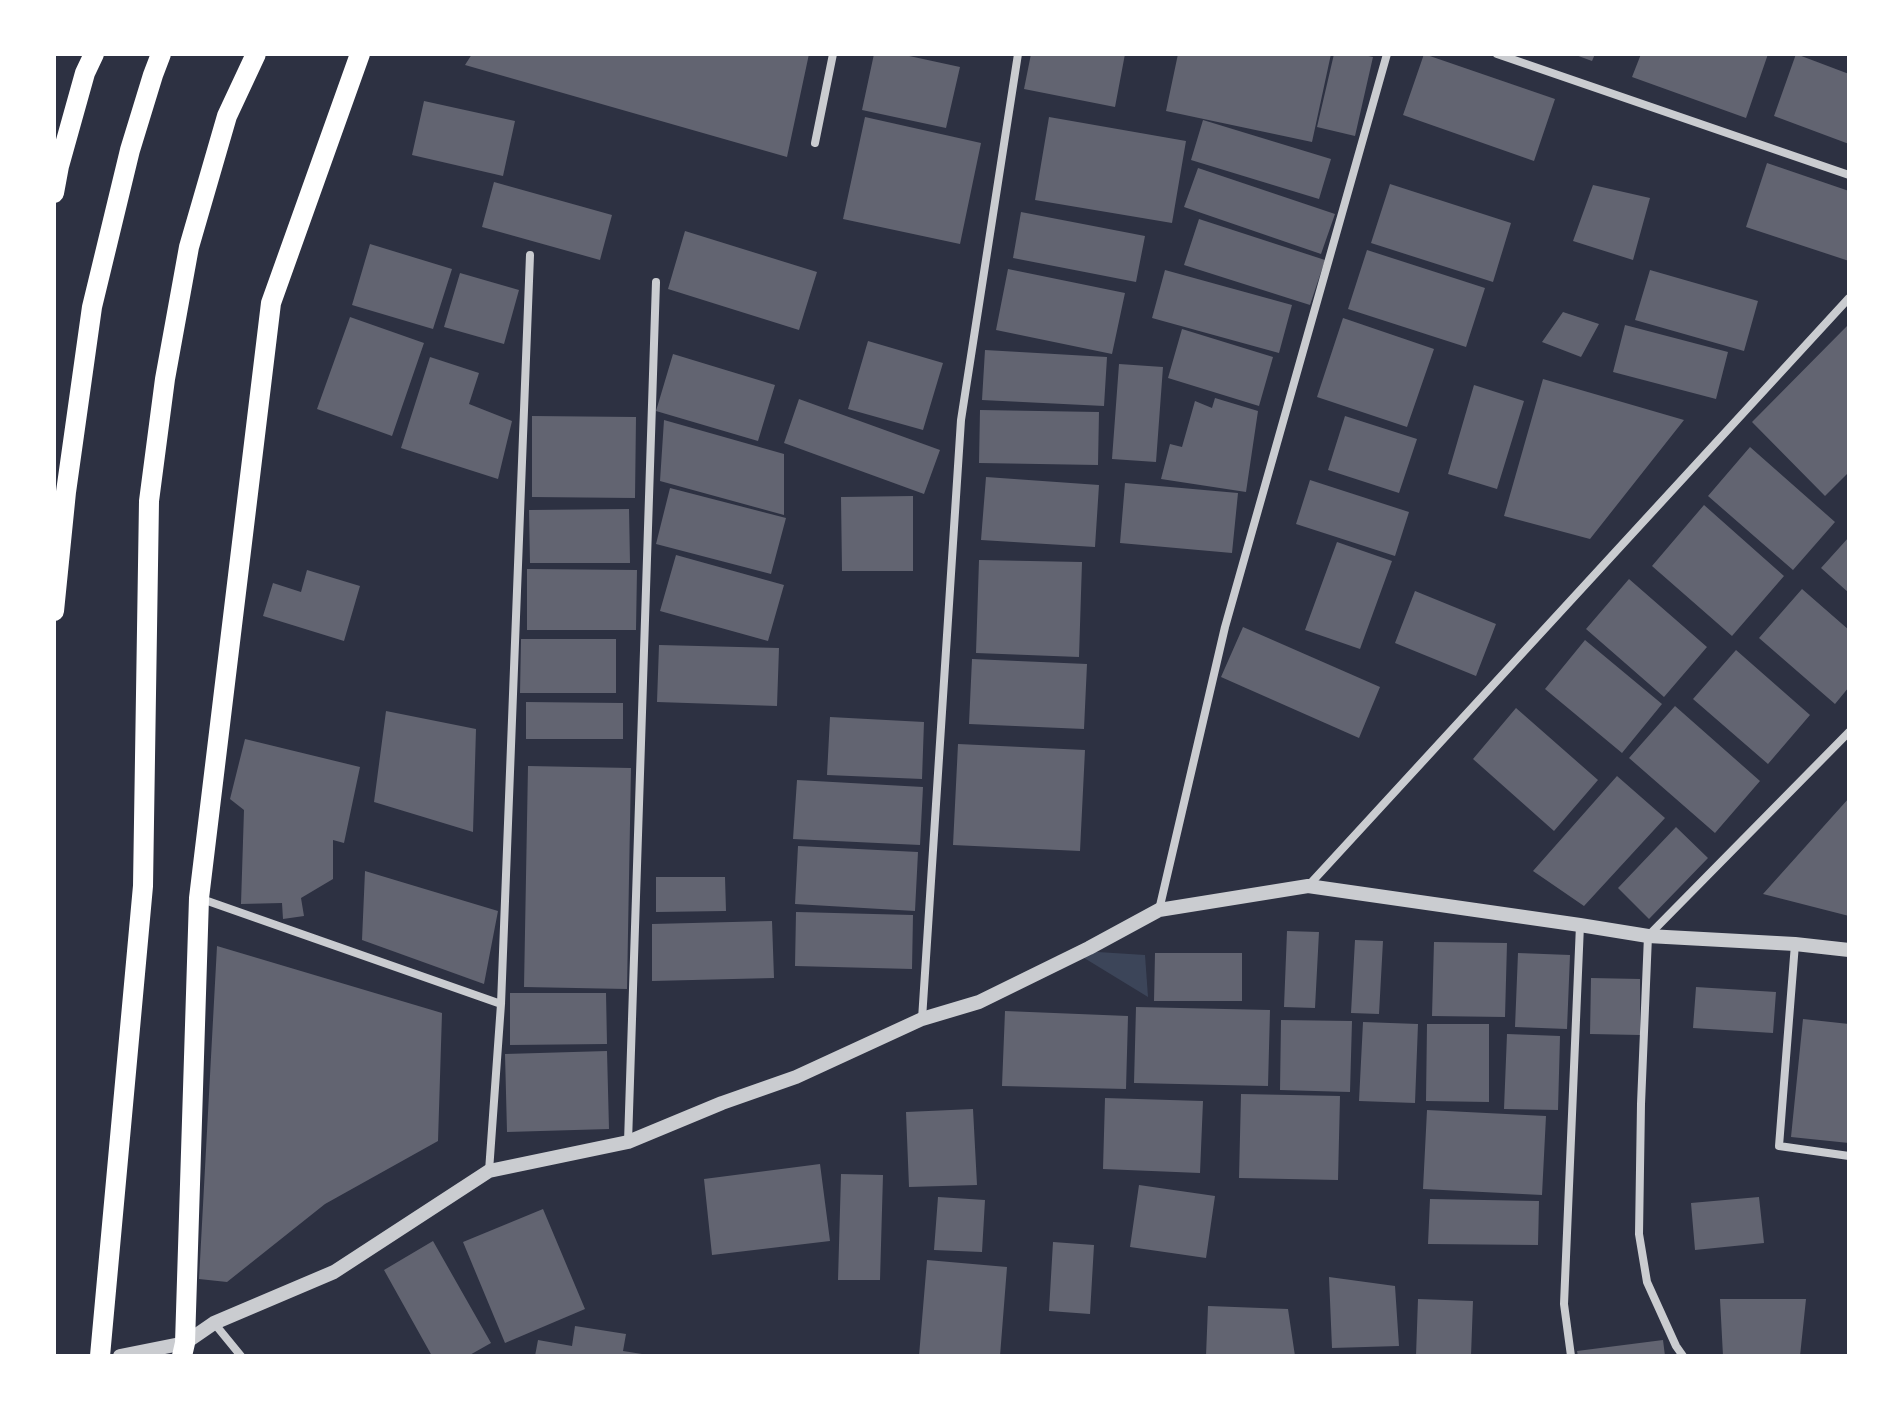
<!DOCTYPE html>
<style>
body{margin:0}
#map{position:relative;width:1903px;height:1410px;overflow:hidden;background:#2d3142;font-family:Montserrat,sans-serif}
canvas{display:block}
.frame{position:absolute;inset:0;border:56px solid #fff;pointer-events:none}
</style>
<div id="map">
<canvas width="1903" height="1410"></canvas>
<div class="frame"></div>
</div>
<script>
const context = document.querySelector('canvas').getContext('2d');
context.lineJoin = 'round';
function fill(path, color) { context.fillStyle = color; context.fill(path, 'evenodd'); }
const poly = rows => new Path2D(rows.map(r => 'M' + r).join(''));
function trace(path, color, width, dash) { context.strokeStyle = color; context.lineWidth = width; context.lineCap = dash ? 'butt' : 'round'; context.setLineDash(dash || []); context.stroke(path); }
fill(poly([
 [1082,951,1145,955,1148,997,1076,953]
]), '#3c4559');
fill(poly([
 [472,54,809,54,787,157,465,65],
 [874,54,900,54,960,67,946,128,862,110],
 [1031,54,1125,54,1115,107,1024,89],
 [1178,54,1331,54,1312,142,1166,111],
 [1334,54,1359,54,1373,57,1355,136,1317,127],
 [1424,54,1555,99,1534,161,1403,115],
 [1573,54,1595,54,1592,61],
 [1641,54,1768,54,1746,118,1632,77],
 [1796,54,1849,74,1849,144,1774,116],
 [424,101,515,121,503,176,412,155],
 [865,117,981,143,960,244,843,219],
 [1049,117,1186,141,1172,223,1035,200],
 [1203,120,1331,159,1319,199,1191,160],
 [1767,163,1849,191,1849,261,1746,227],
 [1198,168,1335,214,1321,254,1184,207],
 [494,182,612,215,600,260,482,227],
 [1390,184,1511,223,1493,282,1371,243],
 [1593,185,1650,198,1633,260,1573,241],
 [1021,212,1145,236,1136,282,1013,258],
 [1199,219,1325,260,1310,305,1184,265],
 [685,231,817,272,799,330,668,289],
 [370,244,452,269,433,329,352,305],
 [1367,250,1485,288,1466,347,1348,309],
 [1008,269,1125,293,1112,354,996,330],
 [1165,270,1292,305,1279,353,1152,318],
 [1650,270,1758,301,1744,351,1635,320],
 [460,273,519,290,504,344,444,327],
 [1563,312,1599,324,1581,357,1542,342],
 [350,317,424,343,392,436,317,409],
 [1343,318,1434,349,1407,427,1317,397],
 [1849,324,1849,472,1825,496,1752,422],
 [1625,325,1728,352,1716,399,1613,372],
 [1182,329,1273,357,1259,406,1168,378],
 [868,341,943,363,923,430,848,409],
 [985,350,1107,357,1104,406,982,400],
 [673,354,775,385,758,441,656,411],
 [430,357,479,373,469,404,512,421,498,479,401,448],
 [1119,364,1163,367,1156,462,1112,459],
 [1543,379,1684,420,1590,539,1504,516],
 [1474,385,1524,401,1497,489,1448,474],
 [1215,398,1258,411,1246,492,1161,479,1170,444,1182,447,1195,401,1212,408],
 [799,399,940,450,924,494,784,443],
 [980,410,1099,412,1098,465,979,463],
 [532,416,636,417,635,498,532,497],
 [1345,416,1417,439,1399,493,1328,470],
 [664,420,784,454,784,515,660,481],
 [1750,447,1835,522,1793,570,1708,496],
 [986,477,1099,485,1095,547,981,540],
 [1310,480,1409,512,1395,556,1296,524],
 [1125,483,1238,493,1232,553,1120,543],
 [670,488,786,518,771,574,656,544],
 [913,496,913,571,842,571,841,497],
 [1704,505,1784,576,1732,636,1652,566],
 [629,509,630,563,530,563,529,510],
 [1849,537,1849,593,1821,568],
 [1337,542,1392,561,1360,649,1305,630],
 [676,555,784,585,768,641,660,611],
 [979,560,1082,562,1079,657,976,653],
 [527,569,637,570,636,630,527,630],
 [307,570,360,586,344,641,263,616,273,583,301,592],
 [1629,579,1707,647,1664,697,1586,629],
 [1802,589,1849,630,1849,687,1835,704,1759,638],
 [1415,591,1496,624,1476,676,1395,643],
 [1243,627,1380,687,1359,738,1221,677],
 [521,639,616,639,616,693,520,693],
 [1585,640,1662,704,1622,753,1545,689],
 [659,645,779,648,777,706,657,702],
 [1736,650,1810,715,1768,764,1693,699],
 [972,659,1087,664,1084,729,969,724],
 [526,702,623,703,623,739,526,739],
 [1675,706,1760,781,1715,833,1629,758],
 [1516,708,1598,780,1554,831,1473,759],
 [386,711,476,729,473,832,374,802],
 [830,717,924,722,922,779,827,775],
 [245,739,360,767,344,843,333,840,333,879,301,898,304,916,283,919,282,903,241,904,244,810,230,799],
 [958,744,1085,750,1080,851,953,845],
 [528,766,631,768,627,989,524,987],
 [1617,776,1665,818,1584,906,1533,871],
 [797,780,923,787,920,845,793,839],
 [1849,798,1849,916,1763,894],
 [1676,827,1708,858,1649,919,1618,888],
 [798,846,918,852,915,911,795,904],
 [365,871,498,911,484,984,362,940],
 [656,877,725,877,726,911,656,912],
 [796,912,913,915,912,969,795,966],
 [772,921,774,978,652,981,652,924],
 [1287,931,1319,932,1315,1008,1284,1007],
 [1355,940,1383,941,1379,1014,1351,1013],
 [1434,942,1507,943,1505,1017,1432,1016],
 [217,946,442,1013,438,1141,325,1204,227,1282,199,1279],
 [1155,953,1242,953,1242,1001,1154,1001],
 [1518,953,1570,955,1567,1029,1515,1027],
 [1591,978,1640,979,1640,1035,1590,1034],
 [1696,987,1776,992,1773,1033,1693,1028],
 [510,993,606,993,607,1044,510,1045],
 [1136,1007,1270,1010,1268,1086,1134,1083],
 [1005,1011,1128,1016,1126,1089,1002,1086],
 [1803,1019,1849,1024,1849,1143,1791,1137],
 [1281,1020,1352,1021,1350,1092,1280,1090],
 [1363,1022,1418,1024,1415,1103,1359,1101],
 [1427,1024,1489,1024,1489,1102,1426,1101],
 [1507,1034,1560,1036,1558,1110,1504,1109],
 [607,1051,609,1129,507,1132,505,1054],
 [1241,1094,1340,1096,1338,1180,1239,1178],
 [1105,1098,1203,1101,1200,1173,1103,1169],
 [973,1109,977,1185,909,1187,906,1112],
 [1427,1110,1546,1116,1542,1195,1423,1189],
 [820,1164,830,1241,712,1255,704,1179],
 [841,1174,883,1175,880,1280,838,1280],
 [1139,1185,1215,1196,1206,1258,1130,1247],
 [938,1197,985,1200,982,1252,934,1250],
 [1759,1197,1764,1243,1695,1250,1691,1203],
 [1430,1199,1539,1201,1538,1245,1428,1244],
 [543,1209,585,1309,505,1343,463,1242],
 [433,1241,491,1343,468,1356,432,1356,384,1270],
 [1053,1242,1094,1245,1090,1314,1049,1311],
 [927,1260,1007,1267,1000,1356,919,1356],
 [1329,1277,1395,1286,1399,1346,1332,1348],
 [1418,1299,1473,1301,1471,1356,1416,1356],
 [1720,1299,1806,1299,1800,1356,1723,1356],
 [1208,1306,1288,1309,1295,1356,1206,1356],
 [575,1326,626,1334,623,1351,642,1354,642,1356,535,1356,538,1340,572,1346],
 [1663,1340,1665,1356,1578,1356,1577,1351]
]), '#626471');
trace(poly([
 [1497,54,1849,175],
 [815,143,833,54],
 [1309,885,1849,298],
 [199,898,501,1004],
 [1159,910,1225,627,1387,54],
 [1795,944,1779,1146,1849,1156],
 [922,1019,961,420,1018,54],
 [628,1142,656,282],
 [489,1171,501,1004,530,255],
 [214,1323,241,1356],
 [1571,1356,1564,1304,1580,925],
 [1683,1356,1676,1346,1647,1282,1639,1234,1641,1104,1648,936,1849,732]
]), '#caccd0', 8);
trace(poly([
 [120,1356,185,1343,214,1323,334,1272,489,1171,628,1142,722,1103,796,1077,922,1019,979,1002,1089,948,1159,910,1308,886,1580,925,1648,936,1795,944,1849,950]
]), '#caccd0', 14);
trace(poly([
 [54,193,59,166,85,73,94,54],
 [54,611,66,492,92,307,130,150,153,75,161,54],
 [100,1356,143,886,149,501,165,379,189,247,227,116,256,54],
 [182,1356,185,1343,199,898,271,303,360,54]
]), '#fff', 20);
</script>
